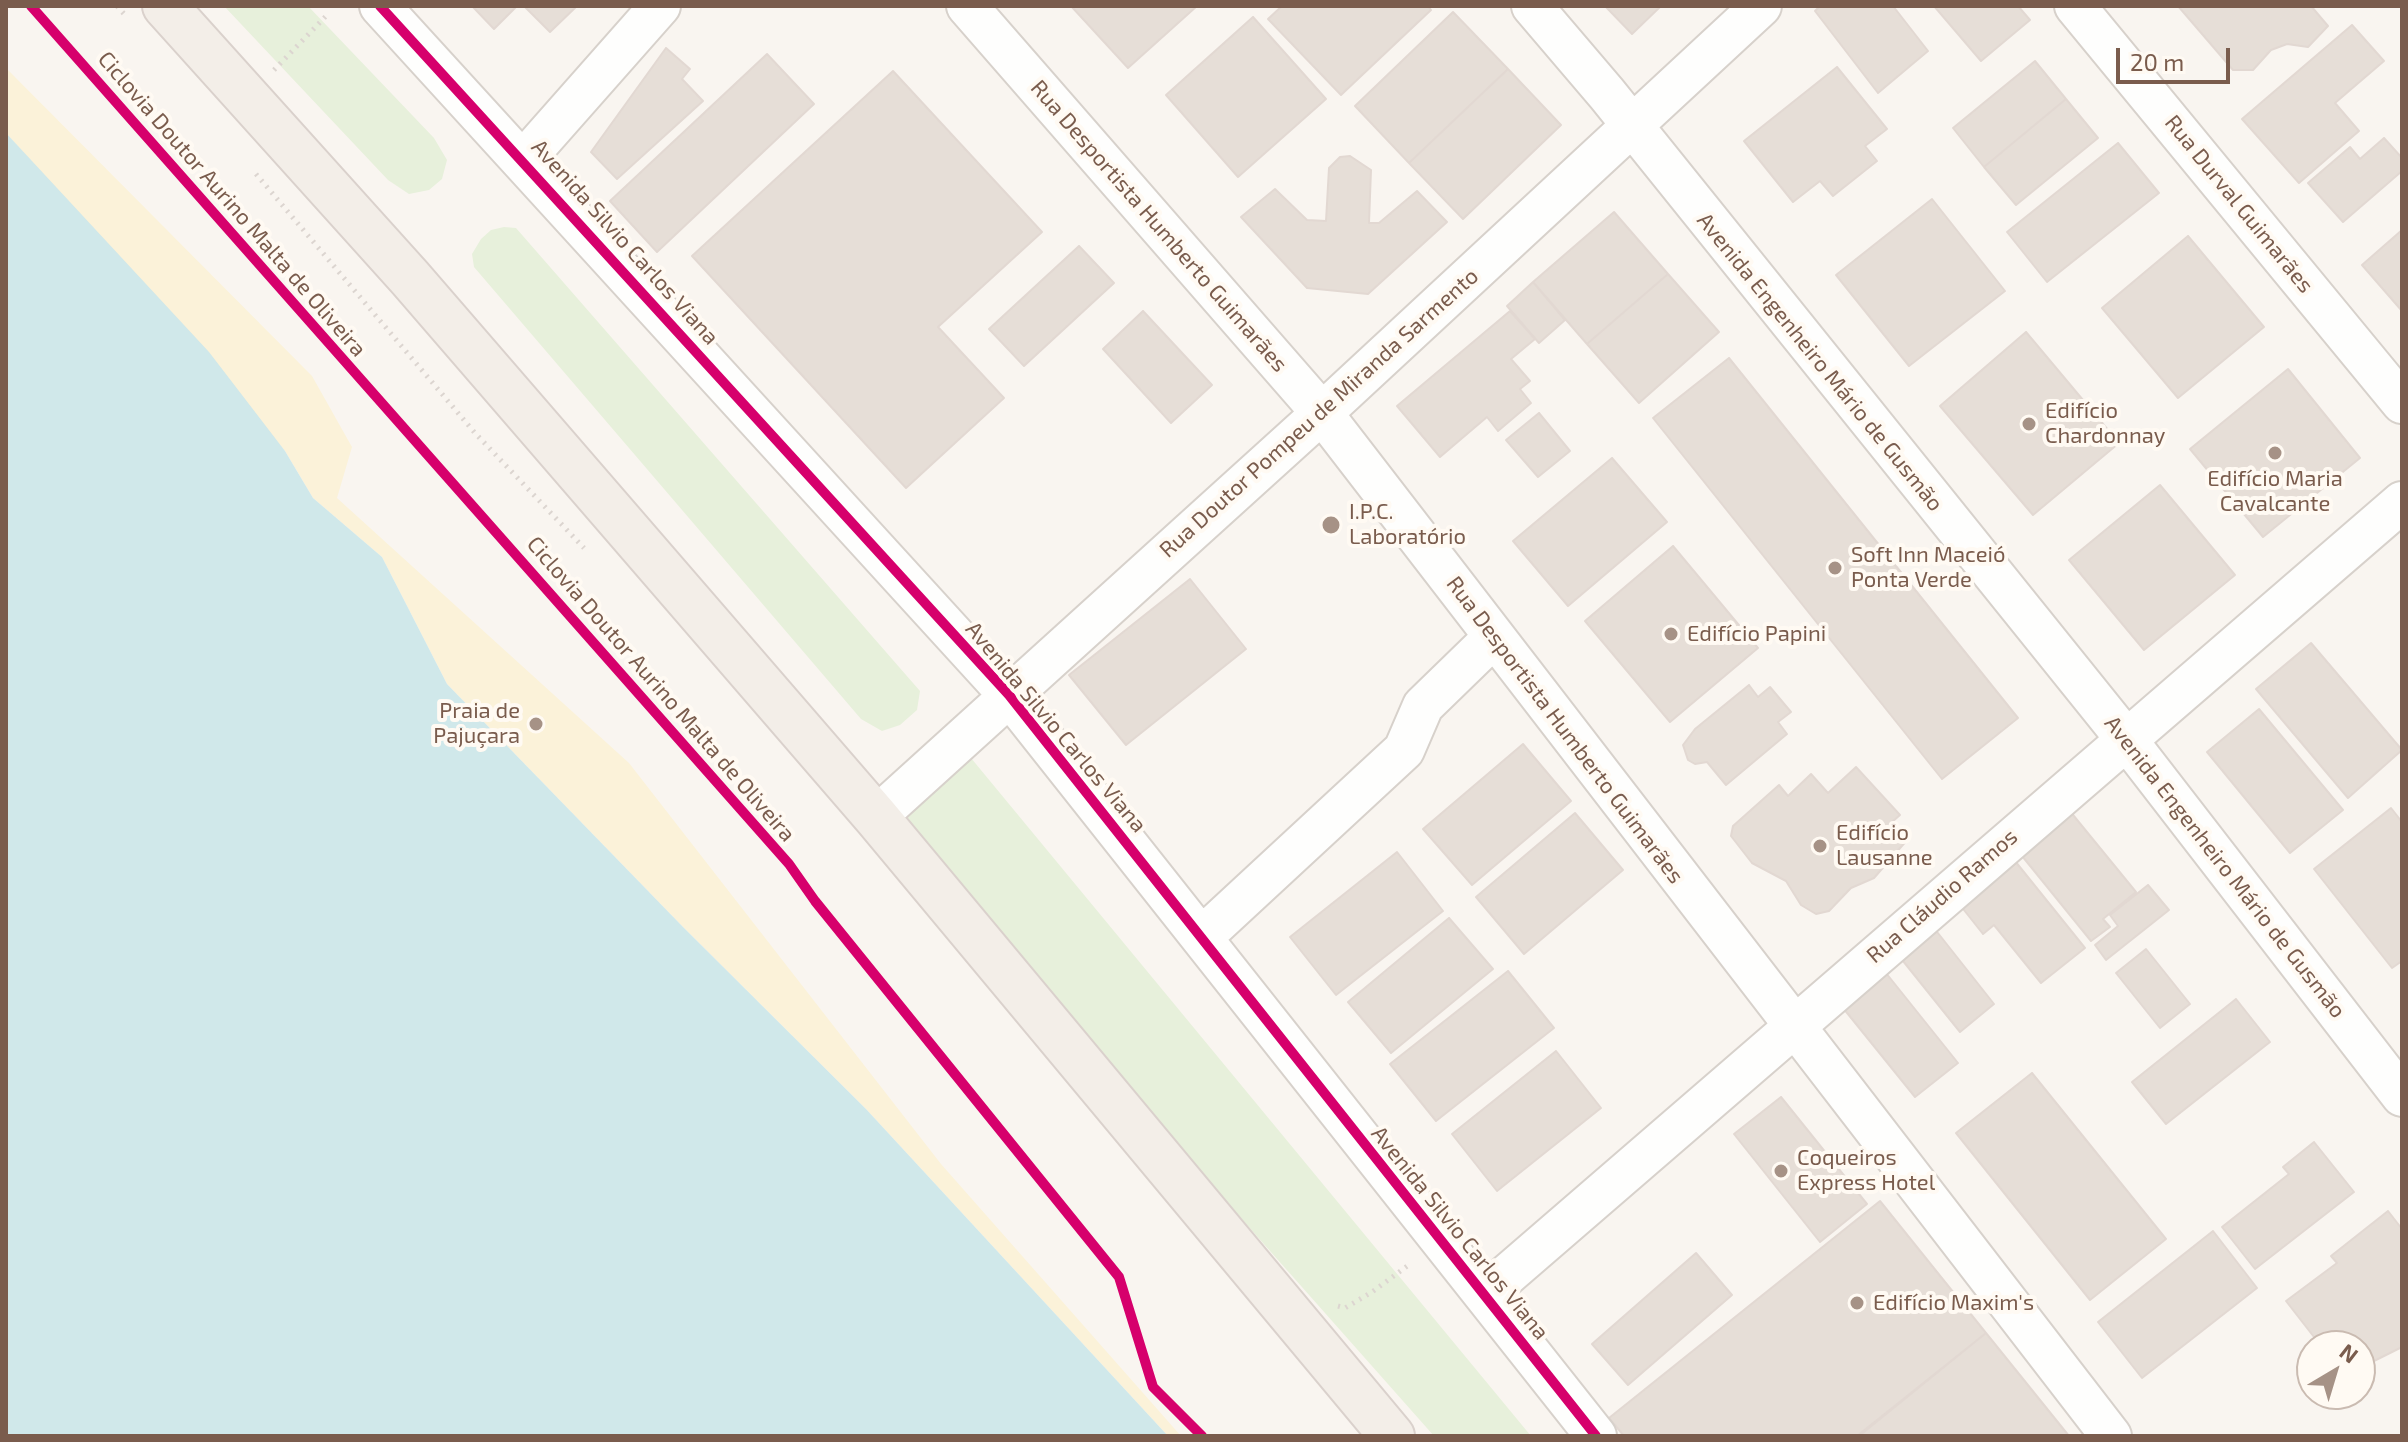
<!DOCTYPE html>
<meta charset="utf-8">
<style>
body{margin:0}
#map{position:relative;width:2408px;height:1442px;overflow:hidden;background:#f9f5f0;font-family:"Exo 2",sans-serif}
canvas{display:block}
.frame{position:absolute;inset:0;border:8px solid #7a5c4d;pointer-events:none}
.north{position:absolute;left:2296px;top:1330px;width:80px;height:80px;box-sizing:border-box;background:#fffaf3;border:2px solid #cabbb1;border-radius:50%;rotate:38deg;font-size:22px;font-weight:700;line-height:32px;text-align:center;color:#7a5c4d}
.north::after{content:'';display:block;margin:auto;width:28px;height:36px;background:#a69286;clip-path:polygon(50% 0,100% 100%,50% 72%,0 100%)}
.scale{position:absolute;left:2116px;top:48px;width:114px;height:36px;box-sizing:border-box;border:4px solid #7a5c4d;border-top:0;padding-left:10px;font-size:24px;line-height:28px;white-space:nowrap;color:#7a5c4d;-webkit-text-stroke:6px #fffaf3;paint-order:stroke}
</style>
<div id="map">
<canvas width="2408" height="1442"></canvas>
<div class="frame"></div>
<div class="north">N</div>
<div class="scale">20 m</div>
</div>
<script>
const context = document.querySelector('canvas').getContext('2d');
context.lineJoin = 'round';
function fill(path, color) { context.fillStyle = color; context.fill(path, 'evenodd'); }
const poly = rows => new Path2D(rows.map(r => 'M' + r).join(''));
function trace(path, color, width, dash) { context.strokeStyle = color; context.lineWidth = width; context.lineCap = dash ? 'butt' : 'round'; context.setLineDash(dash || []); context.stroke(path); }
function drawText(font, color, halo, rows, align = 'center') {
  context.font = font + ' "Exo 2",sans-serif'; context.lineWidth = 8; context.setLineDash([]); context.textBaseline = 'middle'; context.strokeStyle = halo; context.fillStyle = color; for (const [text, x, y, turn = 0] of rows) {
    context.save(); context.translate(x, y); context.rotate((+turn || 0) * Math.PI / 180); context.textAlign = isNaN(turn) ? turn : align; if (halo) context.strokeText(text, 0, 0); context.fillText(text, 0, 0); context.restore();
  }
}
fill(poly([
 [224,6,308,6,434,138,447,160,442,179,429,190,409,194,388,180],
 [504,227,516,228,920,691,917,710,900,725,882,731,861,719,474,267,472,254,481,239,491,230],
 [971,758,1531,1436,1434,1436,904,838,903,818]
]), '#e7f0db');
fill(poly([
 [6,68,312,376,352,447,337,498,629,763,941,1164,1181,1436,1168,1436,866,1109,683,927,447,684,382,557,313,498,285,451,6,133]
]), '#fbf2d9');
fill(poly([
 [6,133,209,352,285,451,313,498,382,557,447,684,683,927,866,1109,1168,1436,6,1436]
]), '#d0e8ea');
const building = poly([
 [472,6,517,6,494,29,472,6],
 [524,6,577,6,550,32,524,6],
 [1071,6,1197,6,1128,68,1071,6],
 [1282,6,1428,6,1431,10,1341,95,1268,19,1282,6],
 [1605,6,1661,6,1632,34,1605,6],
 [1820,6,1893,6,1928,51,1878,93,1815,11,1820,6],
 [1934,6,2018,6,2030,20,1981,61,1934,6],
 [2178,6,2311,6,2328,26,2308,47,2287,44,2271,50,2253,70,2233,70,2178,6],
 [1453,12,1508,69,1409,163,1355,106,1453,12],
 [1253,17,1326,99,1238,177,1166,95,1253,17],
 [2352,25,2384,61,2335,103,2359,131,2299,183,2242,119,2352,25],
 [666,48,690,69,682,79,703,101,617,179,591,152,666,48],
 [767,54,814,104,657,252,610,201,767,54],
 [2035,61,2066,99,1984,167,1953,128,2035,61],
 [1837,67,1887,129,1865,146,1877,161,1833,196,1820,181,1793,202,1744,141,1837,67],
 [1508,69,1561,125,1463,219,1409,163,1508,69],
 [893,71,1042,232,938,327,1004,398,906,488,692,256,893,71],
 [2066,99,2098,138,2016,205,1984,167,2066,99],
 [2384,138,2402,158,2402,171,2343,222,2308,183,2350,147,2360,159,2384,138],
 [2118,143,2159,193,2047,282,2007,232,2118,143],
 [1350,156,1371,170,1369,223,1379,223,1417,191,1447,222,1368,294,1307,288,1241,217,1275,189,1307,220,1326,221,1329,168,1340,157,1350,156],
 [1932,199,2005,291,1909,366,1836,275,1932,199],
 [1614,212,1668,274,1587,344,1533,282,1614,212],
 [2402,230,2402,311,2362,265,2402,230],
 [2188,236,2264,327,2178,398,2102,308,2188,236],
 [1079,246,1114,283,1024,366,989,329,1079,246],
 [1668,274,1719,332,1639,403,1587,344,1668,274],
 [1533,282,1565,320,1539,343,1507,306,1533,282],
 [1143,311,1212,385,1171,423,1103,349,1143,311],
 [1510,311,1535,339,1511,359,1530,381,1520,389,1531,403,1498,431,1487,417,1440,457,1397,406,1510,311],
 [2026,332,2119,443,2033,515,1940,406,2026,332],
 [1729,358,2018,718,1942,779,1653,418,1729,358],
 [2288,369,2360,458,2263,537,2190,449,2288,369],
 [1539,413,1570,451,1538,477,1506,440,1539,413],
 [1612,458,1667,522,1568,606,1513,541,1612,458],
 [2160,485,2235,575,2144,650,2069,560,2160,485],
 [1673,546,1758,648,1670,722,1585,621,1673,546],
 [1190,579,1246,649,1126,745,1069,675,1190,579],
 [2311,643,2402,750,2348,798,2256,689,2311,643],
 [1749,685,1758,697,1770,687,1791,712,1778,722,1787,734,1726,785,1707,762,1695,764,1688,760,1683,745,1695,729,1749,685],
 [2259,709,2343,810,2290,853,2207,752,2259,709],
 [1523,744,1571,801,1472,885,1423,829,1523,744],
 [1856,767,1900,815,1892,822,1908,839,1874,878,1851,888,1829,911,1816,914,1801,905,1786,881,1752,863,1731,836,1733,826,1779,785,1788,796,1811,774,1828,793,1856,767],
 [2391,808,2402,822,2402,961,2392,968,2314,869,2391,808],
 [2069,810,2136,892,2103,919,2110,927,2091,941,2018,851,2069,810],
 [1575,813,1623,870,1524,954,1476,897,1575,813],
 [1397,852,1443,911,1336,995,1290,937,1397,852],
 [2015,861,2085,948,2041,983,1994,925,1983,934,1960,905,2015,861],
 [2148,885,2169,910,2106,960,2095,945,2118,926,2110,915,2148,885],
 [1449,918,1493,969,1391,1053,1348,1002,1449,918],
 [1930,923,1994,1004,1960,1032,1895,951,1930,923],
 [2146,949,2190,1004,2160,1028,2116,973,2146,949],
 [1878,963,1958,1063,1915,1097,1835,998,1878,963],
 [1508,971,1554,1028,1436,1121,1390,1064,1508,971],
 [2236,999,2270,1042,2166,1124,2132,1082,2236,999],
 [1556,1051,1601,1108,1497,1191,1452,1134,1556,1051],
 [2032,1073,2166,1239,2090,1300,1956,1133,2032,1073],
 [1781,1097,1867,1204,1820,1242,1734,1134,1781,1097],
 [2314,1142,2354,1192,2255,1269,2222,1227,2289,1174,2283,1167,2314,1142],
 [1880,1201,1986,1333,1859,1436,1624,1436,1609,1418,1880,1201],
 [2388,1211,2402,1229,2402,1347,2368,1364,2360,1354,2360,1346,2332,1346,2328,1341,2321,1346,2286,1301,2337,1263,2331,1256,2388,1211],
 [2213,1231,2257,1288,2142,1378,2098,1322,2213,1231],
 [1696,1253,1732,1295,1628,1385,1592,1344,1696,1253],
 [1986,1333,2069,1436,1857,1436,1986,1333]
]);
fill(building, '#e6ded7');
trace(building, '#e2d8d2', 2);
const minor = poly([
 [380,6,1009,695,1596,1436],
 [967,6,1322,413,2111,1436],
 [1532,6,1607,94,2126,739,2402,1096],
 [2075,6,2402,403],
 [524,160,660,6],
 [876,817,1322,413,1761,6],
 [1202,937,1404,750,1423,706,1494,637],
 [1485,1294,2402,502]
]);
const major = poly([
 [165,6,410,278,876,817,1392,1436]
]);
trace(minor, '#d7d1cb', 44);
trace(major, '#dad1cc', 48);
trace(poly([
 [117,6,125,15],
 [274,70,326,16],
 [256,174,475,433,584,548],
 [1338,1306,1345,1308,1372,1292,1410,1264]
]), '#dcd5d0', 5, [2, 6]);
trace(minor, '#fefefd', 40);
trace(major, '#f3eee8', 44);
trace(poly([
 [31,6,789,864,815,901,1119,1277,1153,1387,1202,1436],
 [380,6,1009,695,1596,1436]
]), '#d6006c', 10);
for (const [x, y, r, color] of [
 [2029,424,8,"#a69286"],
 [2275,453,8,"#a69286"],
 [1331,525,10,"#a69286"],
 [1835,568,8,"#a69286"],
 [1671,634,8,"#a69286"],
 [536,724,8,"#a69286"],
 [1820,846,8,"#a69286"],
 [1781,1171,8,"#a69286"],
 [1857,1303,8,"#a69286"]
]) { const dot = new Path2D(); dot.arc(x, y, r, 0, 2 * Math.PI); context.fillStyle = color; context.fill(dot); trace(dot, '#fffaf3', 3); }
drawText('22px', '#7a5c4d', '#fffaf3', [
 ["Ciclovia Doutor Aurino Malta de Oliveira",232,204,49],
 ["Rua Durval Guimarães",2239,204,51],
 ["Rua Desportista Humberto Guimarães",1159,226,49],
 ["Avenida Silvio Carlos Viana",625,242,48],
 ["Avenida Engenheiro Mário de Gusmão",1820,362,51],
 ["Rua Doutor Pompeu de Miranda Sarmento",1319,413,-42],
 ["Ciclovia Doutor Aurino Malta de Oliveira",661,689,49],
 ["Avenida Silvio Carlos Viana",1056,727,50],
 ["Rua Desportista Humberto Guimarães",1565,730,53],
 ["Avenida Engenheiro Mário de Gusmão",2225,867,52],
 ["Rua Cláudio Ramos",1942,896,-41],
 ["Avenida Silvio Carlos Viana",1460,1233,51]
]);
drawText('22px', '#7a5c4d', '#fffaf3', [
 ["Edifício",2045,411],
 ["Chardonnay",2045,436],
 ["Edifício Maria",2275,479,"center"],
 ["Cavalcante",2275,504,"center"],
 ["I.P.C.",1349,512],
 ["Laboratório",1349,537],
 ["Soft Inn Maceió",1851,555],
 ["Ponta Verde",1851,580],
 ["Edifício Papini",1687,634],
 ["Praia de",520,711,"right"],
 ["Pajuçara",520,736,"right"],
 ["Edifício",1836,833],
 ["Lausanne",1836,858],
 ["Coqueiros",1797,1158],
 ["Express Hotel",1797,1183],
 ["Edifício Maxim's",1873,1303]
], 'left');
</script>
